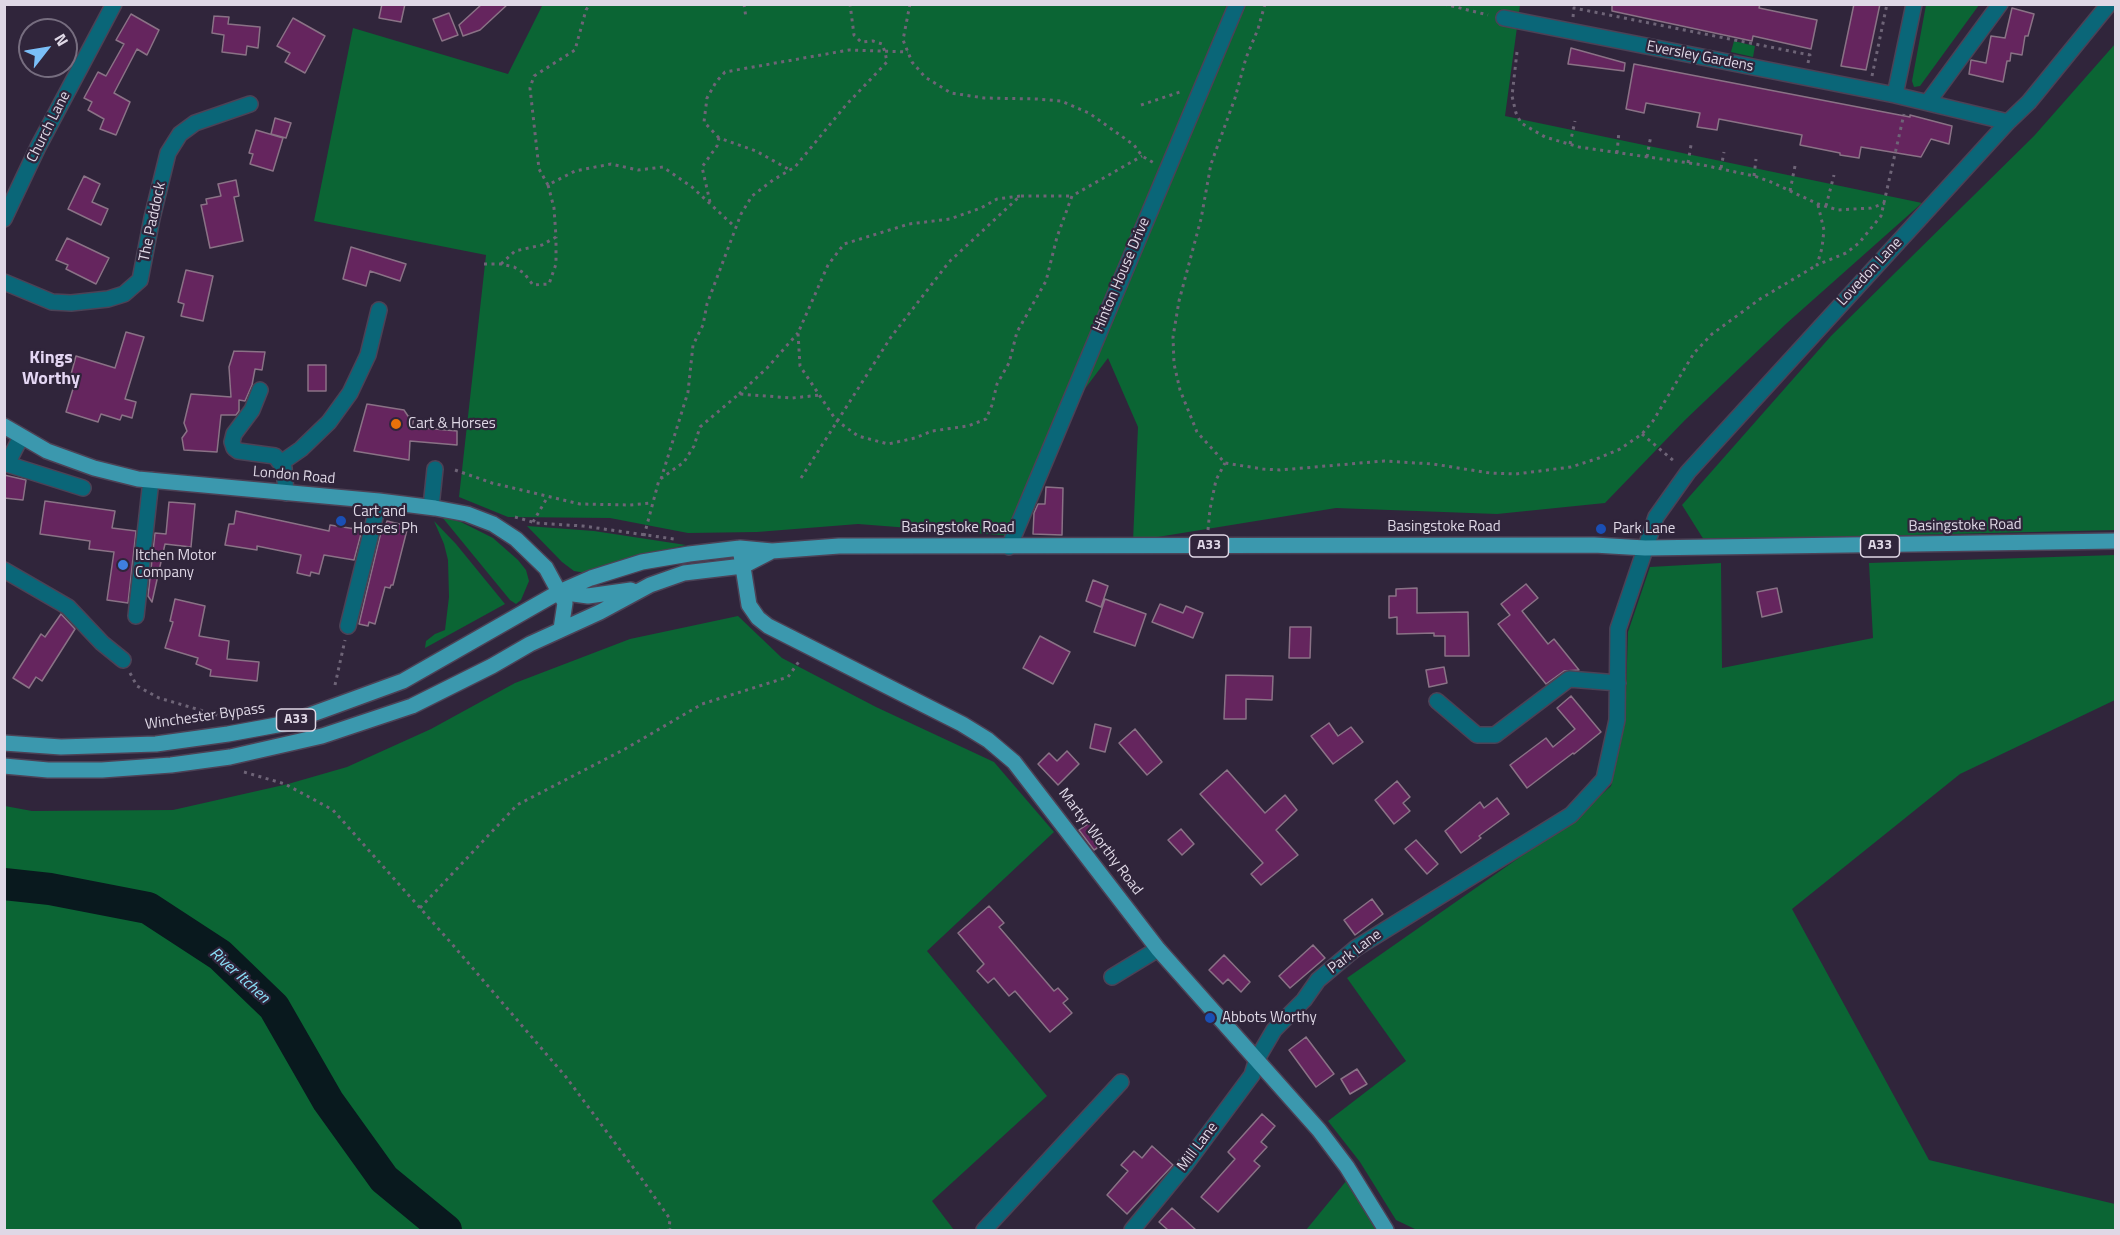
<!DOCTYPE html>
<style>
body{margin:0}
#map{position:relative;width:2120px;height:1235px;overflow:hidden;background:#30253b;font-family:"Titillium Web",sans-serif}
canvas{display:block}
.frame{position:absolute;inset:0;border:6px solid #dfd8e6;pointer-events:none}
.north{position:absolute;left:18px;top:18px;width:60px;height:60px;box-sizing:border-box;background:#30253b;border:2px solid #766d7f;border-radius:50%;rotate:59deg;font-size:16px;font-weight:700;line-height:24px;text-align:center;color:#dfd8e6}
.north::after{content:'';display:block;margin:auto;width:21px;height:27px;background:#7abff8;clip-path:polygon(50% 0,100% 100%,50% 72%,0 100%)}
</style>
<div id="map">
<canvas width="2120" height="1235"></canvas>
<div class="frame"></div>
<div class="north">N</div>
</div>
<script>
const context = document.querySelector('canvas').getContext('2d');
context.lineJoin = 'round';
function fill(path, color) { context.fillStyle = color; context.fill(path, 'evenodd'); }
const poly = rows => new Path2D(rows.map(r => 'M' + r).join(''));
function trace(path, color, width, dash) { context.strokeStyle = color; context.lineWidth = width; context.lineCap = dash ? 'butt' : 'round'; context.setLineDash(dash || []); context.stroke(path); }
function drawText(font, color, halo, rows, align = 'center') {
  context.font = font + ' "Titillium Web",sans-serif'; context.lineWidth = 4.5; context.setLineDash([]); context.textBaseline = 'middle'; context.strokeStyle = halo; context.fillStyle = color; for (const [text, x, y, turn = 0] of rows) {
    context.save(); context.translate(x, y); context.rotate((+turn || 0) * Math.PI / 180); context.textAlign = isNaN(turn) ? turn : align; if (halo) context.strokeText(text, 0, 0); context.fillText(text, 0, 0); context.restore();
  }
}
fill(poly([
 [543,4,1520,5,1505,116,1922,203,1787,323,1685,420,1605,503,1497,514,1336,508,1133,541,1138,427,1108,358,1072,406,1013,536,858,524,757,532,688,533,610,518,508,517,459,497,486,255,314,221,353,28,508,74],
 [1926,5,1979,5,1920,86,1914,87,1912,81],
 [1734,41,1755,46,1753,57,1731,52],
 [2115,44,2115,530,1704,540,1682,505,1831,336,2034,136],
 [442,517,461,522,493,538,518,560,526,570,529,581,521,600,516,604,510,600],
 [434,521,456,544,505,604,425,648,426,641,435,634,445,630,449,597,448,560,444,544],
 [527,526,594,531,686,545,643,555,586,573,574,571,562,562],
 [2115,555,2115,700,1960,774,1792,909,1929,1160,2115,1204,2115,1230,1417,1230,1396,1220,1360,1162,1328,1121,1406,1061,1347,978,1573,820,1611,786,1625,723,1628,632,1650,567,1721,563,1722,668,1873,638,1869,563],
 [738,616,782,658,876,707,994,762,1054,832,927,951,1047,1096,932,1201,954,1230,5,1230,5,806,32,811,173,810,288,784,347,767,431,729,515,683,630,639],
 [1347,1180,1376,1230,1306,1230]
]), '#0b6534');
trace(poly([
 [4,884,50,889,148,908,220,955,274,1007,328,1101,384,1179,446,1230]
]), '#09191e', 32);
const building = poly([
 [382,4,405,4,401,22,379,18,382,4],
 [482,4,508,4,480,30,463,36,459,25,482,4],
 [1612,4,1760,4,1759,8,1817,20,1811,49,1753,36,1752,41,1612,11,1612,4],
 [1854,4,1880,4,1866,70,1841,66,1854,4],
 [2012,8,2034,14,2028,36,2025,36,2022,55,2011,53,2010,61,2007,61,2003,82,1969,74,1971,60,1986,63,1991,36,2005,38,2012,8],
 [449,13,458,35,442,41,433,19,449,13],
 [131,14,159,30,147,55,137,49,114,93,130,102,116,135,100,129,104,119,88,110,92,102,84,98,98,72,106,76,124,44,116,40,131,14],
 [214,16,229,17,228,24,260,27,258,48,247,46,246,55,222,52,224,35,212,33,214,16],
 [293,18,325,36,305,73,285,62,290,53,277,46,293,18],
 [1571,48,1625,63,1624,71,1568,64,1571,48],
 [1634,64,1910,117,1910,115,1952,126,1949,144,1931,139,1921,157,1861,147,1859,158,1840,155,1840,153,1800,145,1802,135,1719,119,1717,130,1697,127,1700,113,1646,103,1644,113,1626,109,1634,64],
 [275,118,291,123,286,138,271,134,275,118],
 [256,130,283,138,273,171,250,164,253,154,249,153,256,130],
 [84,176,100,184,92,202,108,209,101,225,68,209,84,176],
 [236,180,239,196,234,197,243,241,210,248,201,205,207,204,206,199,221,196,218,184,236,180],
 [67,238,109,258,96,284,66,269,68,265,56,260,67,238],
 [351,247,406,264,400,281,370,271,366,286,343,279,351,247],
 [186,270,213,276,203,321,181,316,184,304,178,302,186,270],
 [126,332,144,337,125,399,136,402,132,418,122,415,120,420,101,414,98,422,66,412,76,379,70,378,76,356,115,368,126,332],
 [234,351,265,352,262,370,255,369,252,385,245,401,239,400,239,411,236,415,221,415,217,452,184,450,182,438,187,431,184,423,191,394,231,397,229,367,234,351],
 [308,365,326,365,326,391,308,391,308,365],
 [367,404,404,410,408,416,414,417,412,427,457,431,457,445,410,441,409,460,354,451,367,404],
 [4,475,26,480,23,500,4,498,4,475],
 [1046,487,1063,488,1062,535,1033,534,1034,513,1038,504,1045,504,1046,487],
 [45,501,115,511,112,528,136,531,128,603,107,600,114,552,89,549,90,541,40,534,45,501],
 [169,502,195,504,191,547,165,544,152,602,148,596,155,533,166,534,169,502],
 [236,511,329,531,330,525,362,530,354,560,324,555,319,574,311,572,310,576,297,573,301,555,257,546,257,550,225,545,229,524,234,524,236,511],
 [387,521,408,526,393,585,391,585,390,588,385,587,375,624,369,622,368,626,359,624,381,532,383,533,387,521],
 [1093,580,1108,586,1101,607,1086,601,1093,580],
 [1526,584,1538,598,1522,611,1548,644,1554,639,1579,670,1564,671,1546,684,1498,624,1510,615,1501,604,1526,584],
 [1417,588,1417,613,1468,612,1469,656,1445,656,1445,636,1434,636,1434,633,1397,634,1397,617,1389,618,1389,596,1396,596,1396,589,1417,588],
 [1777,588,1782,612,1762,617,1757,592,1777,588],
 [175,599,205,606,199,636,229,641,227,659,259,662,257,681,210,676,211,670,196,664,198,658,165,648,173,622,170,621,175,599],
 [1105,599,1146,614,1135,646,1094,632,1105,599],
 [1160,604,1183,613,1186,606,1203,613,1193,638,1152,622,1160,604],
 [61,614,75,629,42,681,36,677,29,688,13,678,41,634,45,637,61,614],
 [1290,627,1311,627,1310,658,1289,658,1290,627],
 [1040,636,1070,652,1053,684,1023,668,1040,636],
 [1444,667,1447,683,1429,687,1426,670,1444,667],
 [1226,675,1273,676,1272,700,1246,699,1246,719,1224,719,1226,675],
 [1571,696,1601,732,1574,754,1573,753,1527,788,1510,765,1546,738,1553,747,1575,729,1557,708,1571,696],
 [1329,723,1338,736,1351,727,1363,742,1333,764,1311,736,1329,723],
 [1095,724,1111,728,1105,752,1090,748,1095,724],
 [1135,729,1162,762,1147,775,1119,743,1135,729],
 [1067,751,1079,764,1058,785,1038,764,1049,753,1057,761,1067,751],
 [1227,770,1265,813,1285,795,1297,810,1276,830,1298,855,1261,885,1251,874,1263,863,1200,794,1227,770],
 [1397,781,1410,797,1403,803,1410,811,1394,824,1375,800,1397,781],
 [1497,798,1509,814,1479,836,1481,838,1461,853,1445,831,1480,802,1484,808,1497,798],
 [1091,822,1105,843,1094,850,1079,830,1091,822],
 [1181,829,1194,844,1182,855,1168,840,1181,829],
 [1416,840,1438,864,1427,874,1405,849,1416,840],
 [1372,899,1383,914,1355,935,1344,920,1372,899],
 [989,906,1004,923,999,927,1054,991,1058,988,1068,999,1063,1003,1072,1013,1050,1032,1015,991,1009,996,994,978,988,983,977,971,984,964,958,933,989,906],
 [1313,945,1325,958,1290,988,1279,976,1313,945],
 [1224,955,1250,982,1241,992,1228,979,1223,984,1209,970,1224,955],
 [1306,1037,1334,1074,1316,1087,1289,1050,1306,1037],
 [1357,1069,1367,1084,1350,1094,1341,1079,1357,1069],
 [1262,1114,1275,1126,1261,1142,1267,1147,1254,1161,1260,1166,1218,1212,1201,1197,1235,1159,1228,1152,1262,1114],
 [1152,1146,1173,1165,1127,1214,1107,1195,1128,1171,1121,1165,1134,1151,1142,1158,1152,1146],
 [1172,1208,1196,1230,1168,1230,1159,1222,1172,1208]
]);
fill(building, '#65255e');
trace(building, '#8a7286', 1.5);
const minor = poly([
 [1504,18,1895,95,2008,122],
 [1895,95,1914,4],
 [1928,102,2000,4],
 [4,219,38,147,114,4],
 [4,282,52,302,71,303,108,299,124,294,140,280,152,218,168,153,180,134,195,123,250,104],
 [260,390,252,410,234,434,232,442,234,448,238,451,275,456,284,468,286,493],
 [281,463,301,449,329,422,350,393,368,355,379,310],
 [4,464,7,464,21,437],
 [7,464,83,488],
 [431,507,435,469],
 [1009,547,1237,4],
 [4,570,68,607,102,643,123,660],
 [136,616,151,480],
 [348,626,379,501],
 [1437,701,1477,735,1495,735,1569,679,1618,683],
 [1112,977,1158,949],
 [984,1230,1121,1082],
 [1132,1230,1186,1164,1252,1075,1257,1059,1274,1030,1304,1000,1318,980,1356,948,1571,815,1604,779,1617,720,1618,629,1656,517,1688,472,2008,122,2029,102,2109,4]
]);
const major = poly([
 [4,426,47,451,94,468,138,479,379,501,435,508,467,514,493,524,516,539,546,568,565,603,561,629],
 [740,548,749,605,758,618,768,626,962,724,988,740,1014,762,1158,949,1319,1130,1347,1167,1386,1230],
 [559,592,588,596,631,590],
 [4,743,61,747,156,744,228,734,288,723,403,681,559,592,591,578,642,562,689,554,740,548,772,551,839,546,1594,545,1645,548,2116,541],
 [4,766,48,770,102,770,171,765,230,757,322,736,412,706,492,666,530,644,600,612,650,585,684,573,743,566,772,551]
]);
trace(minor, '#4c4256', 18);
trace(major, '#4c4256', 18);
trace(poly([
 [744,4,746,18],
 [910,4,903,40,912,62,925,77,951,93,984,98,1037,99,1061,101,1089,113,1134,145,1142,156,1154,163],
 [1265,4,1258,29,1246,58,1235,98,1211,164,1201,219,1179,301,1173,337,1174,364,1180,390,1197,432,1225,463,1263,469,1280,470,1384,461,1433,464,1490,473,1516,474,1571,467,1599,458,1620,449,1642,434,1653,421,1694,353,1712,334,1760,299,1817,265],
 [1444,4,1488,15],
 [1573,17,1574,8,1810,55,1808,63],
 [1517,52,1512,96,1516,113,1521,123,1545,137,1579,147,1703,165,1754,176,1771,182,1818,204,1838,210,1871,208,1885,203],
 [1872,76,1887,4],
 [1141,105,1183,91],
 [719,138,704,122,707,98,716,82,725,72,849,50,908,52],
 [1570,144,1575,121],
 [1617,153,1619,131],
 [1647,157,1651,135],
 [1688,163,1691,145],
 [1721,168,1724,152],
 [1754,176,1756,159],
 [548,185,539,169,530,88,534,76,575,50,586,10,590,4],
 [1790,191,1795,166],
 [1020,196,997,199,981,208,950,219,909,224,844,244,828,265,798,333,800,366,836,420,858,436,888,444,915,438,932,431,968,426,986,419,992,405,997,384,1009,363,1017,332,1046,281,1057,237,1072,196,1142,156],
 [710,202,702,167,717,146,719,138,756,151,790,170],
 [1818,205,1824,230,1822,248,1817,265,1846,253,1859,243,1881,216,1904,114],
 [1826,206,1834,175],
 [484,264,501,264,514,267,524,273,533,285,549,284,556,264,556,237],
 [501,264,515,251,542,245,556,237,554,208,548,185,575,171,611,164,638,170,663,167,692,187,735,227],
 [739,394,767,368,798,333],
 [1642,434,1675,462],
 [455,470,492,483,580,504,630,505,652,503],
 [801,478,891,337,949,262,1020,196,1072,196],
 [661,479,688,392,693,345,703,325,707,304,741,214,752,196,773,180,795,167,846,105,887,62,885,52,882,44,873,41,861,42,854,35,850,4],
 [515,517,536,523,583,526,674,539],
 [533,522,547,498],
 [1208,530,1210,509,1216,480,1225,463],
 [644,536,659,480,684,462,694,446,700,427,739,394,792,398,821,395],
 [130,673,137,686,159,698,224,717],
 [335,685,345,640],
 [244,772,285,784,333,810,452,944,566,1077,644,1182,670,1219,669,1229,671,1230],
 [420,908,517,805,625,749,702,704,788,677,800,660]
]), '#6e6477', 3, [3, 4.5]);
trace(minor, '#0a6678', 15);
trace(major, '#3b98ae', 15);
for (const [x, y, r, color] of [
 [396,424,6,"#e8710a"],
 [341,521,6,"#1a4fb4"],
 [1601,529,6,"#1a4fb4"],
 [123,565,6,"#3f7fe0"],
 [1210,1018,6,"#1a4fb4"]
]) { const dot = new Path2D(); dot.arc(x, y, r, 0, 2 * Math.PI); context.fillStyle = color; context.fill(dot); trace(dot, '#30253b', 2); }
for (const [x, y, w] of [
 [1209,546,39],
 [1880,546,39],
 [296,720,39]
]) { const box = new Path2D(); box.roundRect(x - w / 2, y - 11, w, 22, 4.5); context.fillStyle = '#30253b'; context.fill(box); trace(box, '#dfd8e6', 1.5); }
drawText('bold 14px', '#dfd8e6', null, [
 ["A33",1209,546],
 ["A33",1880,546],
 ["A33",296,720]
]);
drawText('15px', '#dfd8e6', '#30253b', [
 ["Eversley Gardens",1700,57,11],
 ["Church Lane",49,127,-63],
 ["The Paddock",153,222,-78],
 ["Lovedon Lane",1870,272,-47],
 ["Hinton House Drive",1122,275,-67],
 ["London Road",294,476,5],
 ["Basingstoke Road",1965,526,-1],
 ["Basingstoke Road",1444,527],
 ["Basingstoke Road",958,528],
 ["Winchester Bypass",205,717,-8],
 ["Martyr Worthy Road",1100,842,53],
 ["Park Lane",1355,952,-37],
 ["Mill Lane",1198,1147,-53]
]);
drawText('15px', '#dfd8e6', '#30253b', [
 ["Cart & Horses",408,424],
 ["Cart and",353,512],
 ["Horses Ph",353,529],
 ["Park Lane",1613,529],
 ["Itchen Motor",135,556],
 ["Company",135,573],
 ["Abbots Worthy",1222,1018]
], 'left');
drawText('italic 16px', '#8be1fa', '#30253b', [
 ["River Itchen",239,976,42]
]);
drawText('bold 18px', '#e4d6f3', '#30253b', [
 ["Kings",51,359],
 ["Worthy",51,380]
]);
</script>
